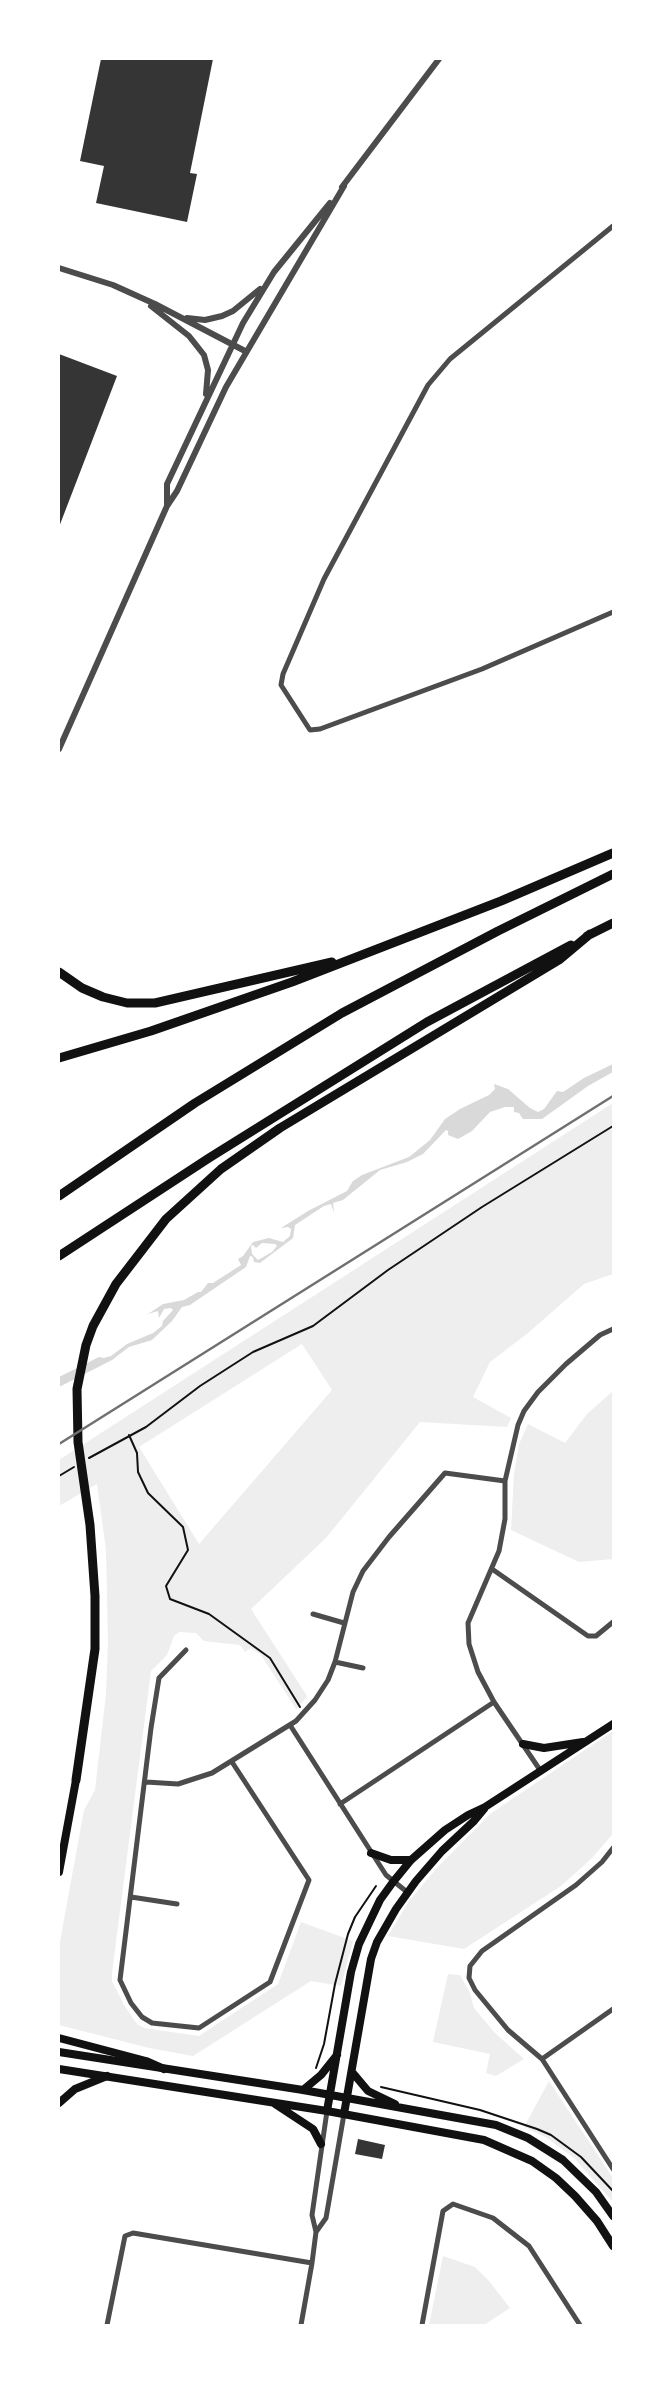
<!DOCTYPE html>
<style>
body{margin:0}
#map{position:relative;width:672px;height:2384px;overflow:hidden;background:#fff;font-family:"Zilla Slab",serif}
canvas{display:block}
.frame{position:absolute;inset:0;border:60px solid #fff;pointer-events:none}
</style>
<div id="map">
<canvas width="672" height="2384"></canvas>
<div class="frame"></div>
</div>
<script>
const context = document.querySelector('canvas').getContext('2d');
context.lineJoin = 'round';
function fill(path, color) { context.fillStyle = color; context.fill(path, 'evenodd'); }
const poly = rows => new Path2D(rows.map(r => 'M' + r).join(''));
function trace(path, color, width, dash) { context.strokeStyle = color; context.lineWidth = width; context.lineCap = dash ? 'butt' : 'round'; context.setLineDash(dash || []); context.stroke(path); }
fill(poly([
 [613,1103,613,1274,584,1284,528,1333,490,1362,473,1397,511,1418,507,1427,420,1422,326,1538,251,1609,307,1696,298,1708,296,1709,261,1655,251,1648,245,1652,240,1645,204,1641,196,1633,179,1632,174,1636,167,1655,151,1671,112,1973,112,1981,124,2005,137,2024,144,2028,199,2036,278,1984,301,1922,353,1941,341,1986,311,1981,193,2056,149,2048,59,2025,59,1947,84,1810,95,1790,106,1694,108,1642,106,1550,97,1484,59,1506,59,1460],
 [302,1344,332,1390,199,1544,139,1447],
 [613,1391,613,1559,579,1562,511,1530,514,1474,519,1444,528,1424,565,1443,587,1414],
 [613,1731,613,1834,591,1859,561,1886,464,1949,388,1936,409,1901,437,1868,490,1814],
 [448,1974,460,1975,470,1993,474,2008,495,2033,524,2059,496,2076,486,2073,490,2054,433,2042],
 [549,2081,613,2178,613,2202,574,2158,547,2138,524,2127],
 [443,2256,475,2267,489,2281,510,2308,484,2325,429,2325]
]), '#eee');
fill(poly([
 [613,1064,613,1072,588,1086,542,1119,523,1119,519,1113,514,1112,514,1107,505,1107,490,1112,472,1131,458,1139,448,1135,448,1131,446,1130,423,1154,407,1162,380,1170,343,1200,333,1203,334,1213,331,1204,324,1206,295,1225,293,1238,260,1263,254,1262,253,1257,250,1256,246,1267,190,1305,182,1307,172,1321,152,1340,129,1347,112,1360,59,1387,59,1377,99,1357,104,1358,111,1356,127,1344,153,1333,162,1326,163,1321,173,1310,171,1308,164,1309,159,1318,158,1311,148,1314,163,1304,184,1300,198,1292,201,1292,208,1283,213,1283,241,1265,238,1259,243,1256,253,1242,269,1238,283,1242,290,1236,291,1229,288,1227,281,1228,308,1211,347,1191,353,1181,362,1175,409,1157,430,1140,445,1119,460,1109,489,1095,495,1089,494,1084,508,1089,530,1108,538,1112,544,1109,557,1091,563,1092,584,1078],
 [262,1243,275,1244,277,1246,272,1252,258,1260,252,1254,251,1246,253,1245,256,1248]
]), '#d9d9d9');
fill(poly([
 [101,59,213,59,190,173,197,174,187,222,96,203,104,166,80,161],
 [59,354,117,376,59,527],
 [358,2139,385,2145,382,2159,355,2154]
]), '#353535');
trace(poly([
 [129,1435,137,1453,138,1472,148,1493,183,1527,188,1550,166,1586,170,1599,209,1614,270,1658,300,1707],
 [89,1458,146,1427,200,1386,253,1352,313,1326,388,1270,482,1207,613,1126],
 [59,1476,74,1467],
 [316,2068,324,2044,335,1984,348,1934,355,1917,376,1886],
 [381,2087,480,2110,537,2129,551,2135,581,2157,613,2191]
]), '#111', 2);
trace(poly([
 [613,226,450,359,428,385,324,579,283,674,281,685,310,730,320,729,482,669,613,612],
 [492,1569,588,1636,596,1636,613,1622],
 [313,1614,344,1623],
 [186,1650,159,1678,151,1728,120,1980,131,2003,142,2017,152,2023,199,2028,270,1982,309,1880,232,1762],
 [335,1662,363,1668],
 [290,1725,386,1875,407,1892],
 [540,1770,494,1702,478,1672,469,1644,468,1623,499,1551,505,1519,505,1481,518,1425,524,1411,538,1392,566,1364,600,1335,613,1329],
 [146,1782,178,1784,212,1773,296,1721,315,1700,328,1680,335,1662,353,1592,363,1571,389,1537,445,1473,505,1481],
 [340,1804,494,1702],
 [613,1848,602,1862,576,1885,482,1951,470,1966,469,1978,475,1990,508,2030,542,2059,613,2169],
 [131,1897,177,1904],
 [542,2059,613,2009],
 [316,2232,326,2218,344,2114],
 [107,2325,125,2236,133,2233,312,2263],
 [301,2325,312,2263,316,2232,312,2215,327,2111],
 [422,2325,443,2211,453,2204,493,2218,529,2246,580,2325]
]), '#4c4c4c', 5);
trace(poly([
 [342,187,439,59],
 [59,268,113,285,155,304,245,351],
 [151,306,189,336,204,355,208,370,206,394],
 [187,318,205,320,222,316,233,311,260,289],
 [167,505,167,484,243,323,274,272,330,203],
 [59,749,167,506,177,491,226,387,344,186]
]), '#4c4c4c', 6);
trace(poly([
 [523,1744,544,1748,583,1742],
 [371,1853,391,1860,411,1860],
 [59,2052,303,2090,496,2125,528,2138,563,2160,596,2192,613,2216],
 [59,2069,327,2111,484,2140,532,2161,556,2178,575,2196,597,2221,613,2246],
 [352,2072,368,2091,395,2104],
 [303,2090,321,2075,337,2055],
 [275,2104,313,2129,321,2144],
 [327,2111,351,1972,359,1944,380,1900,393,1882,411,1860,445,1830,468,1815,485,1807,613,1724],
 [344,2114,371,1959,377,1942,396,1909,416,1881,442,1851,474,1821,484,1809]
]), '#111', 8);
trace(poly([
 [59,1872,76,1780],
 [59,2038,146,2061,164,2069],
 [59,2103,75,2089,107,2076]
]), '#111', 8);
trace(poly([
 [587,936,613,923],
 [59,972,82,988,103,997,127,1003,155,1003,332,962],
 [59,1058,151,1031,292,982,501,901,613,853],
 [59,1196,195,1103,342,1013,498,931,613,874],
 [59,1256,209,1158,427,1022,571,945],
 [76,1780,95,1649,95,1596,90,1525,78,1442,77,1389,86,1345,93,1326,116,1284,166,1219,221,1169,280,1128,559,960,590,934]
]), '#111', 9);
trace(poly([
 [59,1444,613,1096]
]), '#707070', 2.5);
</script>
